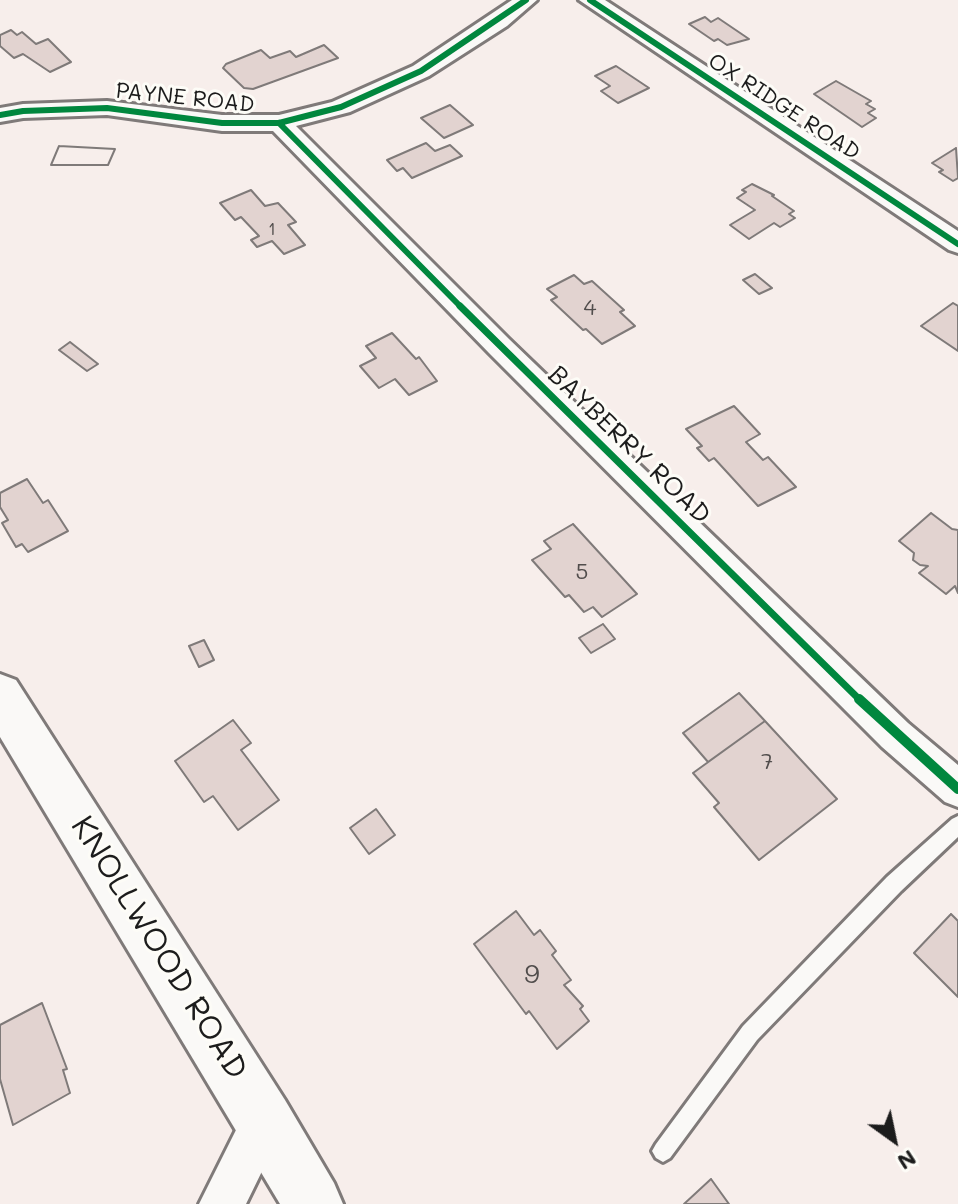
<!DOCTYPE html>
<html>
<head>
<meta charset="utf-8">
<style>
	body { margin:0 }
	#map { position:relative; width:958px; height:1204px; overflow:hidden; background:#f7eeeb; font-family:Mali,sans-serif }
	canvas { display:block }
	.north { position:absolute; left:854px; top:1100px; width:80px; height:80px; -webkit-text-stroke:6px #fdfcf7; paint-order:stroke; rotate:147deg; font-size:22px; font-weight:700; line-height:32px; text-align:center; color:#1c1c1c }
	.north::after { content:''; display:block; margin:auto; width:28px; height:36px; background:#1c1c1c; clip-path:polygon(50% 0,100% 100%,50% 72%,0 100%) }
</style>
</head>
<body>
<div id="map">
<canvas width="958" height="1204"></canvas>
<div class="north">N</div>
</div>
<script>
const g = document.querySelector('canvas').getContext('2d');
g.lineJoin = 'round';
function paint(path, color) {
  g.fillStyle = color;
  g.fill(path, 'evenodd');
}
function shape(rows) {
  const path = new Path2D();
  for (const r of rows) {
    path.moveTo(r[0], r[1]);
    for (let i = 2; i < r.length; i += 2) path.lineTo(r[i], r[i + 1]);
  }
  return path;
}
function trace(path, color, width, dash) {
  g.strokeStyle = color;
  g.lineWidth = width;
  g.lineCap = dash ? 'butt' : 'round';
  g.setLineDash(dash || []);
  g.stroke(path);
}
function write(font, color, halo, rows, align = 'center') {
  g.font = font + ' Mali,sans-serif';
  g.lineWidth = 6;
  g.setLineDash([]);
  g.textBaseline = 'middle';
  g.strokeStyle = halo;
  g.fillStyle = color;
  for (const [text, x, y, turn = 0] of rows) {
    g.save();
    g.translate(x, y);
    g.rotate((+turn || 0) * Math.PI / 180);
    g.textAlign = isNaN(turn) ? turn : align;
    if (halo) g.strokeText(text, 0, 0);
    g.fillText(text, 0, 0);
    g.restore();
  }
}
const building = shape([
	[705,17,711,22,718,18,749,39,727,45,718,39,714,41,689,24,705,17],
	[11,30,17,35,22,32,36,44,48,39,71,62,50,72,23,54,14,58,0,46,0,35,11,30],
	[324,45,338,58,253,89,244,88,223,68,226,64,261,50,270,58,290,51,296,57,324,45],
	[616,66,649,88,618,103,601,91,610,86,595,76,616,66],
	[836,81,871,101,866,104,875,109,868,113,876,118,862,127,814,94,836,81],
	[450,105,473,125,444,138,421,118,450,105],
	[426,143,435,151,450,145,462,156,412,178,403,168,397,171,387,160,426,143],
	[59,146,115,149,108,165,51,165,59,146],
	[59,146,115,149,108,165,51,165,59,146],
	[956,148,958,178,953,181,939,172,943,170,932,163,956,148],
	[752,184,774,195,772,196,794,211,789,214,795,218,780,227,774,223,749,239,730,225,755,210,737,198,746,192,742,190,752,184],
	[251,190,265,206,278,203,296,222,288,225,305,245,284,254,272,241,257,247,251,240,259,236,241,217,235,220,220,203,251,190],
	[755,274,772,288,759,294,743,280,755,274],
	[574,275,584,284,592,281,624,310,620,312,635,326,602,344,586,329,583,330,551,300,557,297,547,289,574,275],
	[953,303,958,306,958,351,921,326,953,303],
	[392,333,416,359,419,357,437,381,409,395,395,379,379,388,360,366,376,358,366,346,392,333],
	[70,342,98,364,87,371,59,350,70,342],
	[734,406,760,434,746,442,763,460,768,457,796,487,758,506,714,458,709,461,697,448,702,446,686,429,734,406],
	[27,479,43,503,48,500,68,531,28,552,22,544,16,547,2,523,8,520,0,507,0,493,27,479],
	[931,513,952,529,958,530,958,593,955,586,946,594,919,573,928,566,920,565,913,560,914,553,899,541,931,513],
	[573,524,637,594,602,617,593,607,584,612,569,595,565,597,532,560,551,549,544,541,573,524],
	[603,624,615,639,591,653,579,638,603,624],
	[204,640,214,660,199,667,189,646,204,640],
	[739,693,765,721,708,762,683,733,739,693],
	[233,720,251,743,241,750,279,800,238,830,213,796,204,802,175,761,233,720],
	[765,721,837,799,759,860,714,807,719,803,693,773,765,721],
	[376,809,395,835,369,854,350,828,376,809],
	[516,911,534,935,540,930,556,951,552,955,571,980,564,985,583,1006,580,1009,589,1021,557,1049,529,1011,526,1014,474,944,516,911],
	[951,914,958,921,958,997,914,953,951,914],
	[42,1003,67,1069,63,1070,70,1093,13,1125,0,1079,0,1025,42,1003],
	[711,1179,729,1204,684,1204,711,1179]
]);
const lane = shape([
	[958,816,958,837,901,891,757,1040,670,1158,663,1162,656,1158,652,1151,656,1144,743,1026,887,877,952,819,958,816]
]);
const street = shape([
	[512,0,537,0,507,26,429,76,350,112,296,126,509,339,908,723,958,765,958,807,945,802,882,747,489,353,273,131,222,131,107,115,23,118,0,122,0,108,23,104,107,101,222,115,279,115,332,102,413,66,512,0],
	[579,0,605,0,958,231,958,253,949,250,579,0],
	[265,1098,281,1104,287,1120,246,1204,199,1204,249,1104,265,1098]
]);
const secondary = shape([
	[0,674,16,680,285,1100,334,1183,343,1204,280,1204,0,737,0,674]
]);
const cyclewayFar2 = shape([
	[590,0,958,244],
	[0,115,23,111,107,108,222,123,279,123,341,107,421,71,526,0],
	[279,123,462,308]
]);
const cyclewayFar1 = shape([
	[460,306,861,701]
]);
const cycleway = shape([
	[859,699,958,789]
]);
const farNumbernames = [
	["1",272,229]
];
const farStreetnames = [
	["PAYNE ROAD",185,98,6],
	["OX RIDGE ROAD",784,107,33]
];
const numberNames = [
	["4",590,308],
	["5",582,572],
	["7",767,762]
];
const streetNames = [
	["BAYBERRY ROAD",629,445,44]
];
const nearNumbernames = [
	["9",532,975]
];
const nearStreetnames = [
	["KNOLLWOOD ROAD",159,948,58]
];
paint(building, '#e2d3d0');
trace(building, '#7f7a79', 2);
trace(lane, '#7f7a79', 6);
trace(street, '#7f7a79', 6);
trace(secondary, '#7f7a79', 6);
paint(lane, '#faf9f7');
paint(street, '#faf9f7');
paint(secondary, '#faf9f7');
trace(cyclewayFar2, '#00873e', 6);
trace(cyclewayFar1, '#00873e', 7);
trace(cycleway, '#00873e', 10);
write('18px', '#514d4c', null, farNumbernames);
write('22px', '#1c1c1c', '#fdfcf7', farStreetnames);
write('22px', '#514d4c', null, numberNames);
write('26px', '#1c1c1c', '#fdfcf7', streetNames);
write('26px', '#514d4c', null, nearNumbernames);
write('32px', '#1c1c1c', '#fdfcf7', nearStreetnames);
</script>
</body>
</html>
